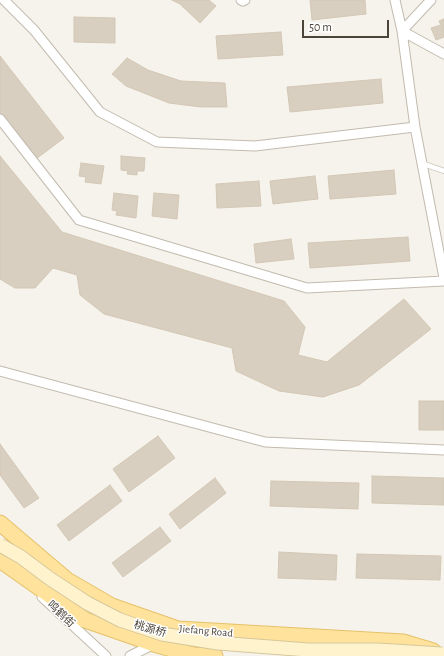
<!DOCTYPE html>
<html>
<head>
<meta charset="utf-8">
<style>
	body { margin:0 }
	#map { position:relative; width:444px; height:656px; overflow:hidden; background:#f6f3ec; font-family:"Alegreya Sans",sans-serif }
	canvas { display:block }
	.scale { position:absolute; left:302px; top:20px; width:87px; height:18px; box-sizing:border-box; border:2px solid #4b4439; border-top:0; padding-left:5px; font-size:12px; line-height:14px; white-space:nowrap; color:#4b4439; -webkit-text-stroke:3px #fff; paint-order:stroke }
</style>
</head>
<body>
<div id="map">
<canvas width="444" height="656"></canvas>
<div class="scale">50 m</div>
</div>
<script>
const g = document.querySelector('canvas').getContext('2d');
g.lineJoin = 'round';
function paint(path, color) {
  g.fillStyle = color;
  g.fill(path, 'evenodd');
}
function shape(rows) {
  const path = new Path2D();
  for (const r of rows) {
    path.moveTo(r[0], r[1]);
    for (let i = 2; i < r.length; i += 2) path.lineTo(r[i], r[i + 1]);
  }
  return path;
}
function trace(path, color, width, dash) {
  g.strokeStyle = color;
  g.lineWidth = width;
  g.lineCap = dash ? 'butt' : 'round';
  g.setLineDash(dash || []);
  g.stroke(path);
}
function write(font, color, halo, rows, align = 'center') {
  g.font = font + ' "Alegreya Sans","Noto Sans SC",sans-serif';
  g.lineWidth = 3;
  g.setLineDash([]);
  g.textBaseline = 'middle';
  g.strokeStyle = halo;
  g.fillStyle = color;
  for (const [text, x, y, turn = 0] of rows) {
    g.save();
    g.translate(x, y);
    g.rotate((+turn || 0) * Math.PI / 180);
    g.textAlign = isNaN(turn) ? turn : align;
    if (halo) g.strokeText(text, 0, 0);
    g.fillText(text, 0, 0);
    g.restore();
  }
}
const building = shape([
	[172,0,209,0,216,6,200,23,180,4,172,0],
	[310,0,365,0,366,14,312,20,310,0],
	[74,17,115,18,115,43,74,42,74,17],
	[444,19,444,37,436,40,431,28,441,25,439,21,444,19],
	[281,32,283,55,218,59,216,36,281,32],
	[0,56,64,138,36,159,0,113,0,56],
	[127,58,148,70,181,81,225,83,227,107,201,107,169,103,126,86,112,74,127,58],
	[381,79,383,103,290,112,287,87,381,79],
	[0,156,62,232,284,301,305,327,298,355,327,362,404,299,431,329,359,385,323,397,279,391,236,371,232,348,104,314,80,295,77,275,53,268,35,288,15,288,0,279,0,156],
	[121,156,145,158,144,171,137,171,137,175,127,174,128,171,121,170,121,156],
	[81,163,104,166,101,184,85,182,86,177,79,176,81,163],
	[394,170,396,194,330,199,328,176,394,170],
	[315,176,318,199,273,204,270,181,315,176],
	[259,181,261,206,217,208,216,184,259,181],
	[114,193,138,196,136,218,116,215,117,211,112,210,114,193],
	[154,193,179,195,177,219,152,216,154,193],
	[408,237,410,261,310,268,308,243,408,237],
	[291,239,294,259,256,263,254,244,291,239],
	[419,401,444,401,444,430,419,430,419,401],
	[158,436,175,458,129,492,113,469,158,436],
	[0,444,39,498,24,508,0,475,0,444],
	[372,476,444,478,444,505,372,503,372,476],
	[215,478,226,493,180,529,169,514,215,478],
	[271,481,359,483,358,509,270,506,271,481],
	[110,485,122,501,69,541,57,525,110,485],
	[160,527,171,541,123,577,112,563,160,527],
	[279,552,337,555,336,580,278,578,279,552],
	[357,554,441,556,440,580,356,578,357,554]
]);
const service = shape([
	[421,163,444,171]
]);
const minor = shape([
	[4,0,34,30,100,112,157,142,255,146,415,127],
	[241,0,243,1,245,0],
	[395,0,402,31,415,127,444,278],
	[431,0,402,31,444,54],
	[0,119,79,220,307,288,444,281],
	[0,371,265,442,444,450],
	[42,597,106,656],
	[130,656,154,644]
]);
const primary = shape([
	[0,523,67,580,112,606,178,629,403,642,433,651],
	[0,560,85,620,154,644,193,655,215,656]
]);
const secondaryBridge = shape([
	[0,545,21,557,49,578,87,603,120,620,162,634,218,643,308,650,378,650,442,654]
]);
const streetNames = [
	["鸣鹤街",61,614,43],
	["桃源桥",150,629,16],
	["Jiefang Road",206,631,5]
];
paint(building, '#d8cfc1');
trace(building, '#d3c7b4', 1);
trace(service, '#c2bbae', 6);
trace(minor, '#c2bbae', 11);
trace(primary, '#e6c16a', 17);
trace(service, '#fff', 4.5);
trace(minor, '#fff', 9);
trace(primary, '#ffe39c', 15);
trace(secondaryBridge, '#d6c79b', 15, []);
trace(secondaryBridge, '#fff3cd', 13);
write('11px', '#4b4439', '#fff', streetNames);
</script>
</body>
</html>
